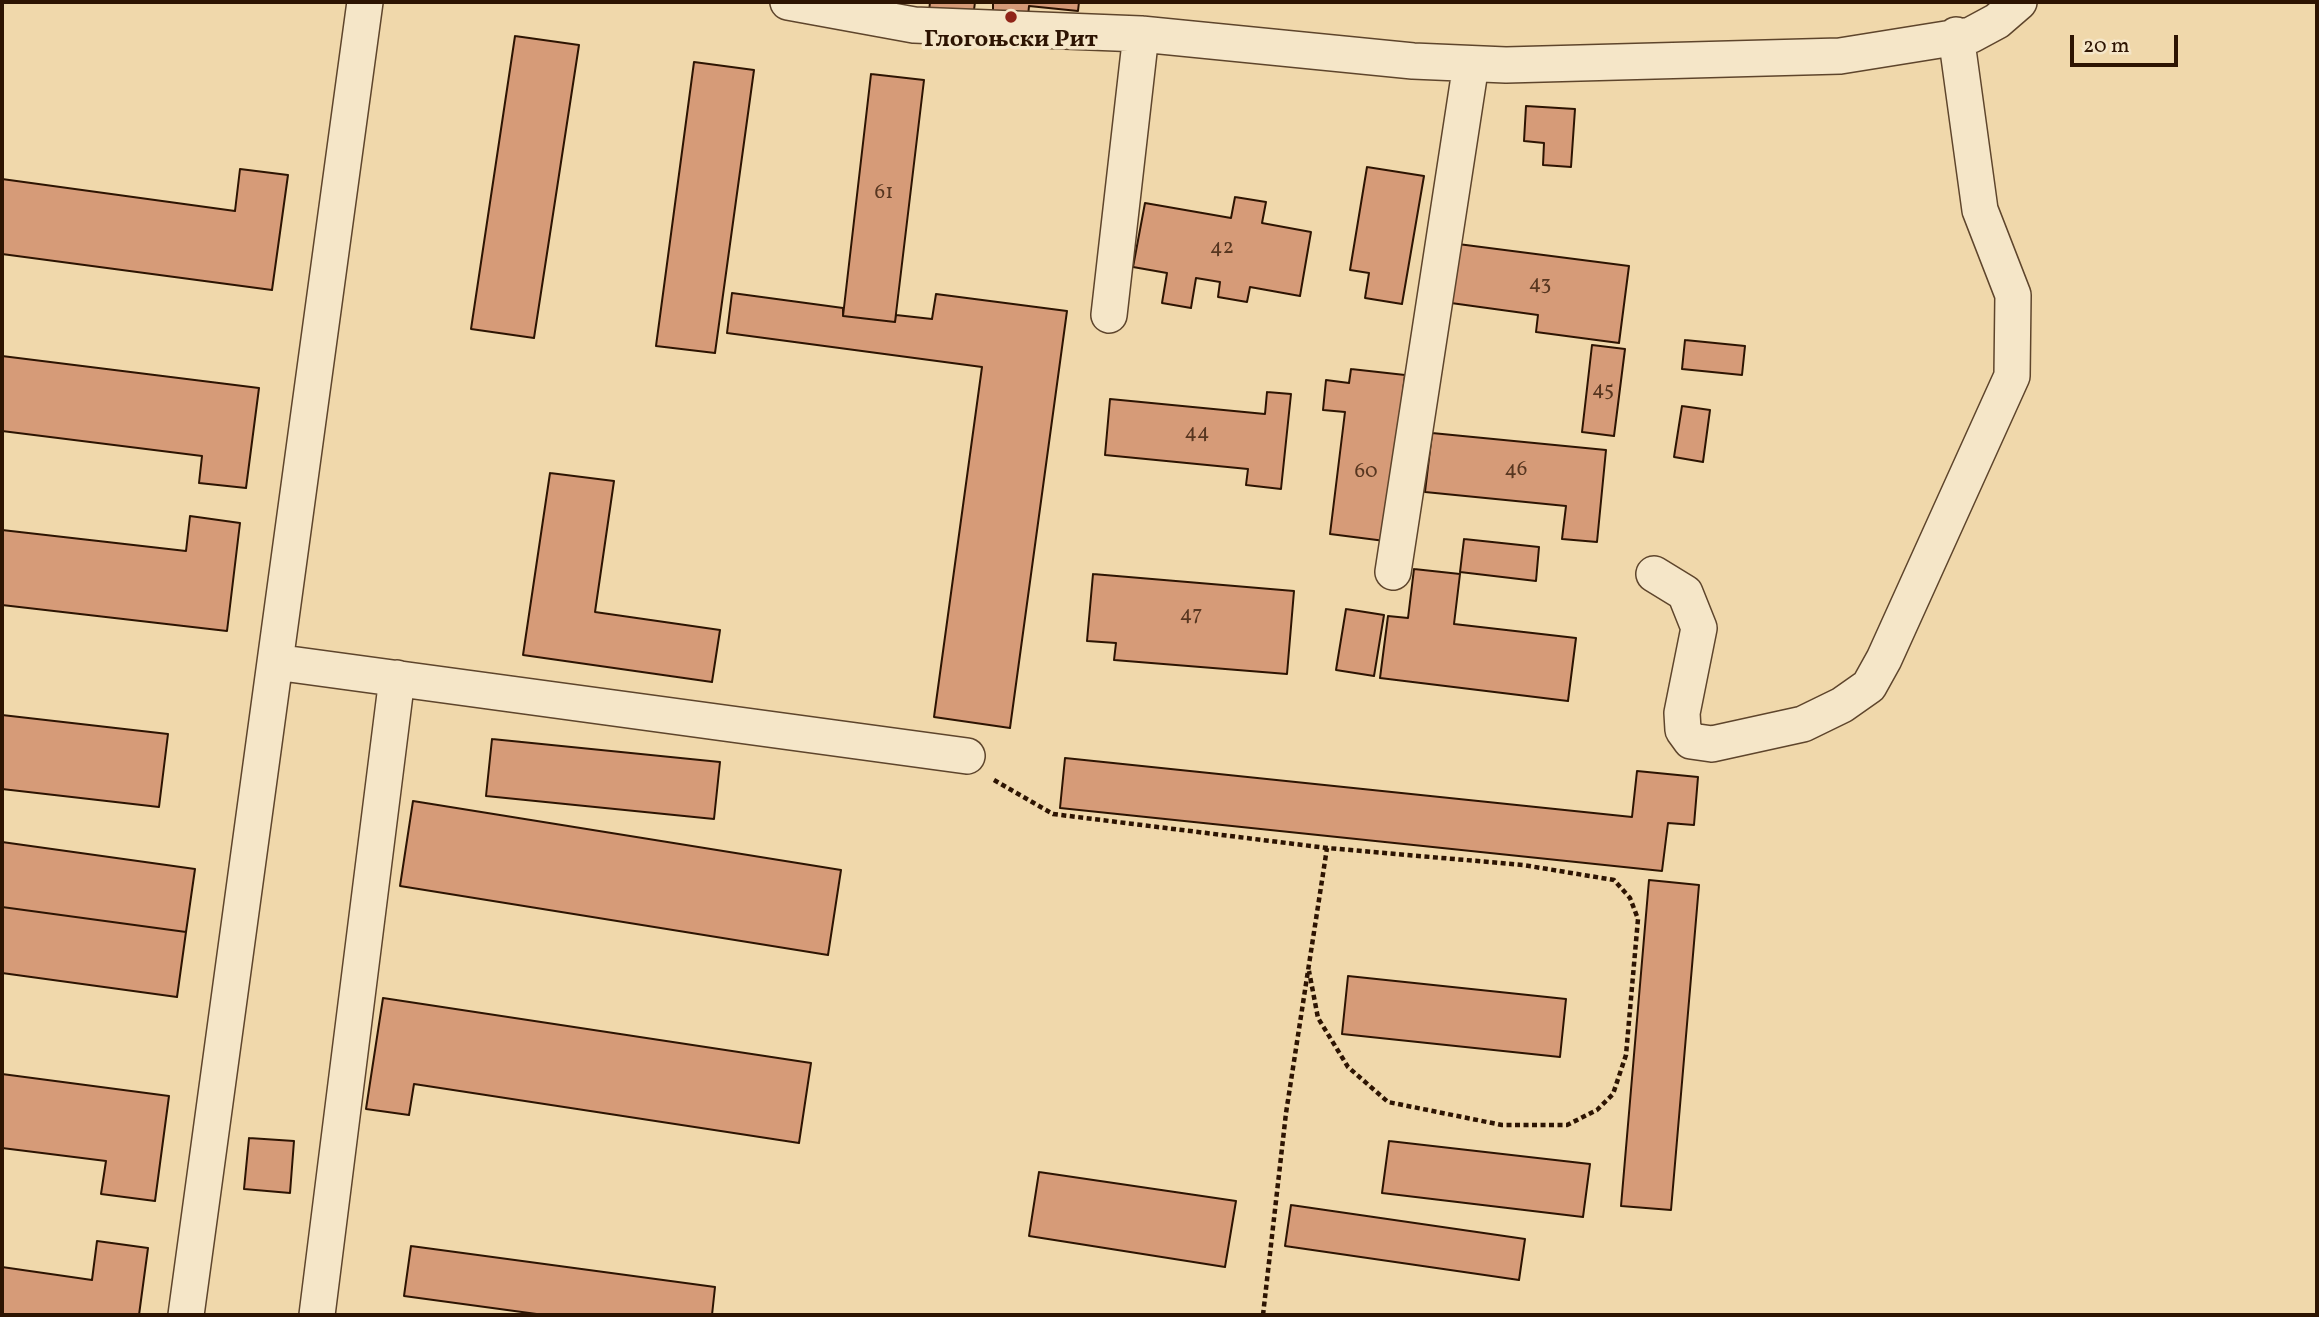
<!DOCTYPE html>
<html>
<head>
<meta charset="utf-8">
<style>
	body { margin:0 }
	#map { position:relative; width:2319px; height:1317px; overflow:hidden; background:#f0d8ab; font-family:Vollkorn,serif }
	canvas { display:block }
	.frame { position:absolute; inset:0; border:4px solid #2d1402; pointer-events:none }
	.scale { position:absolute; left:2070px; top:35px; width:108px; height:32px; box-sizing:border-box; border:4px solid #2d1402; border-top:0; padding-left:9px; font-size:21px; line-height:24px; white-space:nowrap; color:#2d1402; -webkit-text-stroke:5px #f5e6c8; paint-order:stroke }
</style>
</head>
<body>
<div id="map">
<canvas width="2319" height="1317"></canvas>
<div class="frame"></div>
<div class="scale">20 m</div>
</div>
<script>
const g = document.querySelector('canvas').getContext('2d');
g.lineJoin = 'round';
function paint(path, color) {
  g.fillStyle = color;
  g.fill(path, 'evenodd');
}
function shape(rows) {
  const path = new Path2D();
  for (const r of rows) {
    path.moveTo(r[0], r[1]);
    for (let i = 2; i < r.length; i += 2) path.lineTo(r[i], r[i + 1]);
  }
  return path;
}
function trace(path, color, width, dash) {
  g.strokeStyle = color;
  g.lineWidth = width;
  g.lineCap = dash ? 'butt' : 'round';
  g.setLineDash(dash || []);
  g.stroke(path);
}
function write(font, color, halo, rows, align = 'center') {
  g.font = font + ' Vollkorn,serif';
  g.lineWidth = 7;
  g.setLineDash([]);
  g.textBaseline = 'middle';
  g.strokeStyle = halo;
  g.fillStyle = color;
  for (const [text, x, y, turn = 0] of rows) {
    g.save();
    g.translate(x, y);
    g.rotate((+turn || 0) * Math.PI / 180);
    g.textAlign = isNaN(turn) ? turn : align;
    if (halo) g.strokeText(text, 0, 0);
    g.fillText(text, 0, 0);
    g.restore();
  }
}
const building = shape([
	[930,2,975,2,972,26,928,22,930,2],
	[993,2,1079,2,1078,11,1029,6,1027,27,993,24,993,2],
	[515,36,579,45,534,338,471,329,515,36],
	[694,62,754,70,715,353,656,346,694,62],
	[871,74,924,80,895,322,843,316,871,74],
	[1526,106,1575,109,1571,167,1543,165,1544,143,1524,141,1526,106],
	[1367,167,1424,176,1402,304,1365,298,1369,273,1350,270,1367,167],
	[240,169,288,175,272,290,2,254,2,179,235,211,240,169],
	[1235,197,1266,202,1262,223,1311,232,1300,296,1250,287,1247,302,1218,297,1220,282,1196,278,1191,308,1162,303,1167,273,1133,267,1145,203,1231,218,1235,197],
	[1458,244,1629,266,1619,343,1536,332,1538,315,1451,303,1458,244],
	[732,293,843,308,843,316,895,322,896,315,932,319,936,294,1067,311,1010,728,934,717,982,367,727,333,732,293],
	[1685,340,1745,346,1742,375,1682,369,1685,340],
	[1592,345,1625,349,1614,436,1582,432,1592,345],
	[2,356,259,388,246,488,199,483,202,456,2,431,2,356],
	[1351,369,1405,375,1385,541,1330,534,1345,412,1323,410,1326,380,1349,383,1351,369],
	[1267,392,1291,394,1281,489,1246,485,1248,469,1105,455,1110,399,1265,414,1267,392],
	[1682,406,1710,410,1703,462,1674,457,1682,406],
	[1432,433,1606,450,1597,542,1562,539,1566,506,1425,492,1432,433],
	[550,473,614,481,595,612,720,630,712,682,523,655,550,473],
	[190,516,240,523,227,631,2,605,2,530,186,551,190,516],
	[1464,539,1539,547,1536,581,1460,572,1464,539],
	[1414,569,1460,574,1454,624,1576,638,1568,701,1380,678,1388,616,1408,618,1414,569],
	[1093,574,1294,591,1287,674,1114,660,1116,643,1087,641,1093,574],
	[1346,609,1384,615,1374,676,1336,670,1346,609],
	[2,715,168,734,159,807,2,789,2,715],
	[492,739,720,762,714,819,486,796,492,739],
	[1065,758,1632,817,1637,771,1698,777,1694,825,1668,823,1662,871,1060,808,1065,758],
	[413,801,841,870,828,955,400,886,413,801],
	[2,842,195,869,186,932,2,907,2,842],
	[1649,880,1699,885,1671,1210,1621,1206,1649,880],
	[2,907,186,932,177,997,2,973,2,907],
	[1348,976,1566,999,1560,1057,1342,1034,1348,976],
	[383,998,811,1063,799,1143,414,1084,409,1115,366,1109,383,998],
	[2,1074,169,1096,155,1201,101,1194,106,1161,2,1148,2,1074],
	[249,1138,294,1141,290,1193,244,1189,249,1138],
	[1389,1141,1590,1164,1583,1217,1382,1193,1389,1141],
	[1039,1172,1236,1201,1225,1267,1029,1236,1039,1172],
	[1291,1205,1525,1239,1519,1280,1285,1246,1291,1205],
	[97,1241,148,1248,139,1315,2,1315,2,1267,92,1280,97,1241],
	[411,1246,715,1287,712,1315,544,1315,404,1296,411,1246]
]);
const path = shape([
	[994,780,1053,814,1327,848,1523,865,1614,880,1630,898,1638,919,1626,1055,1613,1094,1597,1110,1567,1125,1502,1125,1388,1102,1348,1067,1318,1018,1309,971],
	[1263,1315,1286,1113,1327,848]
]);
const minor = shape([
	[788,2,914,25,1141,34,1413,61,1506,65,1840,56,1971,35,1997,21,2019,2],
	[1109,315,1141,34],
	[1393,572,1471,64],
	[1654,574,1685,593,1699,628,1682,713,1683,730,1691,741,1712,744,1803,724,1842,705,1869,686,1884,659,2012,376,2013,295,1980,210,1956,35],
	[275,662,967,756],
	[186,1315,365,2],
	[317,1315,397,678]
]);
const markers = [
	[1011,17,7,"#8f2418"]
];
const numberNames = [
	["61",884,194],
	["42",1222,249],
	["43",1540,285],
	["45",1603,391],
	["44",1197,434],
	["46",1516,471],
	["60",1366,473],
	["47",1191,616]
];
const poiNames = [
	["Глогоњски Рит",1011,42]
];
paint(building, '#d69b78');
trace(building, '#2d1402', 2);
trace(minor, '#5e452c', 38);
trace(path, '#2d1402', 4.5, [5, 3.5]);
trace(minor, '#f5e6c8', 35);
for (const [x, y, r, color] of markers) {
  const dot = new Path2D();
  dot.arc(x, y, r, 0, 2 * Math.PI);
  g.fillStyle = color;
  g.fill(dot);
  trace(dot, '#f5e6c8', 2.5);
}
write('21px', '#573620', null, numberNames);
write('bold 24px', '#2d1402', '#f5e6c8', poiNames);
</script>
</body>
</html>
